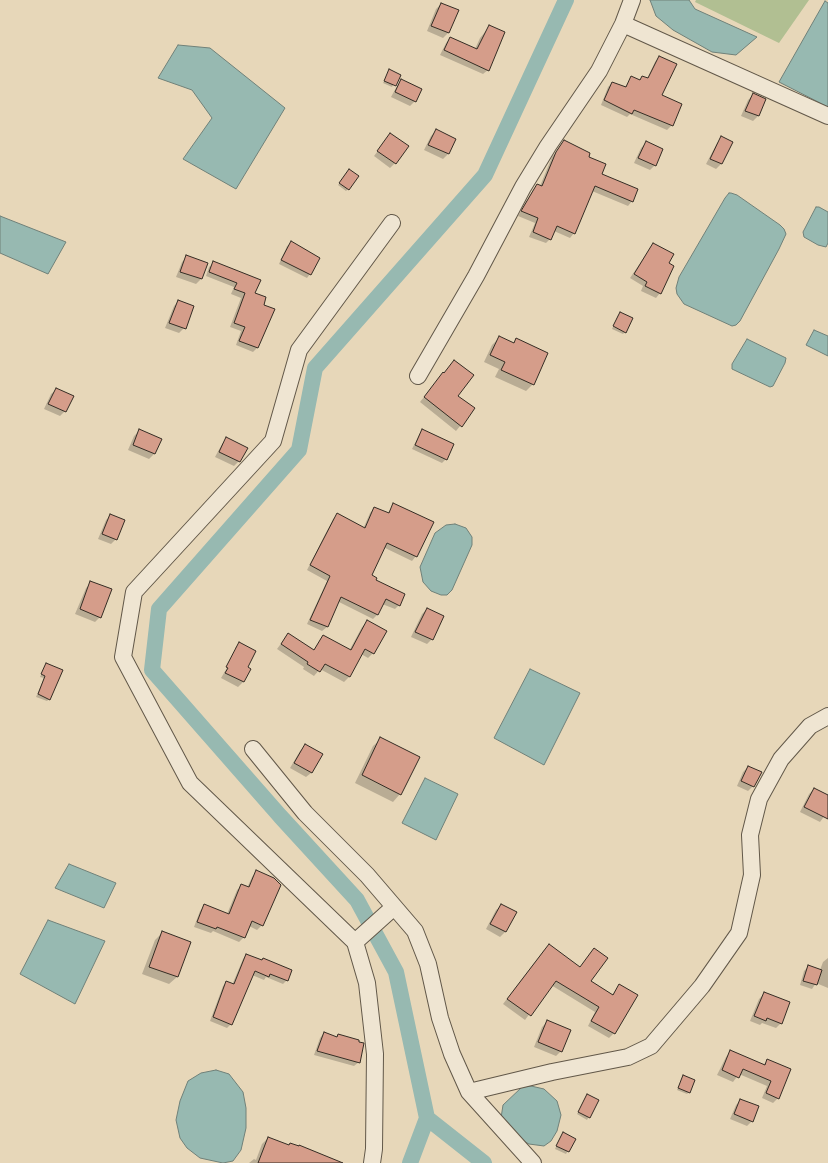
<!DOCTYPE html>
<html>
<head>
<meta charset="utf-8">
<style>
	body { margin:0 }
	canvas { display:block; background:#e7d7b9 }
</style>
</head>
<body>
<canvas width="828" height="1163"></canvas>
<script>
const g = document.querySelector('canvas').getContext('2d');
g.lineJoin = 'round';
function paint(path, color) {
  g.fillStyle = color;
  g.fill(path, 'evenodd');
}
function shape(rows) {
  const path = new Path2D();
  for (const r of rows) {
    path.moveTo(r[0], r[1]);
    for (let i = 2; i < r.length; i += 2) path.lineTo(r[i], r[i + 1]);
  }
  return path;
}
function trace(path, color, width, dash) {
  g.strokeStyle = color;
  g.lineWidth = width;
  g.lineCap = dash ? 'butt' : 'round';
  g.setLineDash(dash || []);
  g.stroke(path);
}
const green = shape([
	[696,0,809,0,779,43,695,2]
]);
const water = shape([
	[650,0,689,0,695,9,757,37,736,55,712,52,673,30,656,16,650,0],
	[825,1,828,3,828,107,779,82,825,1],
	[178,45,210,48,285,108,236,189,183,159,212,118,192,90,158,78,178,45],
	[729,193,731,193,737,195,780,225,784,229,786,234,779,249,740,321,736,325,732,326,684,304,677,294,676,288,679,277,725,198,729,193],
	[816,207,819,207,828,212,828,243,826,247,818,245,804,237,803,232,816,207],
	[0,216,66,242,48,274,0,253,0,216],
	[814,330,828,336,828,356,806,345,814,330],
	[747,339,786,358,785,363,773,386,770,387,732,369,732,364,747,339],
	[455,524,466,528,472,537,472,545,452,590,447,595,441,595,431,591,423,582,420,567,435,533,446,525,455,524],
	[530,669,580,693,544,765,494,738,530,669],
	[425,778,458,794,436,840,402,823,425,778],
	[69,864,116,883,104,908,55,888,69,864],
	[48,920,105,941,75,1004,20,974,48,920],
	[216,1070,229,1074,243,1092,246,1108,246,1128,241,1150,233,1161,223,1163,200,1158,187,1148,180,1138,176,1120,180,1101,188,1081,201,1073,216,1070],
	[531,1086,544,1089,557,1101,561,1115,557,1131,551,1141,544,1146,529,1144,510,1134,501,1118,503,1105,522,1087,531,1086]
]);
const shadow = shape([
	[441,4,448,33,443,38,427,31,436,9],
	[490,26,488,70,483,74,440,55,446,43,450,38,475,49,480,38],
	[659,57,661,96,672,125,667,130,630,114,627,117,601,105,608,87,612,83,625,87,631,78,639,81,642,77,647,79,655,62],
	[388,73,399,75,392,87,383,83],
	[402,81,415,101,410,106,391,97,397,86],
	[753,95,764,100,758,116,753,121,741,116,748,100],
	[436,131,454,139,448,154,443,159,424,150,431,136],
	[390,135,395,163,390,168,374,156],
	[722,138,732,142,721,164,716,169,706,164,717,143],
	[564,142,587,157,601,174,632,201,628,206,592,191,574,233,570,238,554,231,550,239,546,243,529,237,535,223,518,216,533,190,537,185,540,186,552,157],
	[646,143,655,165,650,170,634,163,641,148],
	[347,173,348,189,346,191,338,185],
	[291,243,310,274,307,278,279,264,287,246],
	[653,244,667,264,660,293,656,298,641,291,643,286,630,278],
	[187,257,201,279,196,284,176,277,182,262],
	[214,263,254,294,257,348,253,352,236,345,241,331,230,327,241,298,231,294,234,287,206,276,209,267],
	[179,301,184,328,179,333,165,328,174,306],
	[618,315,625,332,623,334,612,329],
	[499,338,512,344,516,340,533,384,526,391,495,377,499,369,484,362,492,345],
	[443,373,456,397,474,409,456,431,420,402],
	[56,390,65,411,60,416,44,409,51,394],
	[139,431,154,454,149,459,128,450,134,436],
	[422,431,446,459,442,463,412,449,419,435],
	[226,439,239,461,234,466,215,457,222,444],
	[394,504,416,556,412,561,383,547,370,575,399,605,395,609,382,604,377,615,373,619,337,601,327,627,322,631,307,624,327,581,307,570,333,519,337,515,363,529,370,513,374,508,387,514],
	[111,515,116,539,111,544,98,539,106,520],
	[91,583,100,617,95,622,75,614,86,588],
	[427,609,432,639,427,644,411,637,422,614],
	[367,622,373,653,368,658,361,654,349,677,344,682,320,669,314,676,303,669,304,667,277,649,288,634,313,651,323,636,349,651,362,627],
	[239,644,246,668,249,669,243,682,238,687,221,678,224,673,222,672,224,673,238,648,235,648],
	[46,664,49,699,47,701,36,697,44,678,40,677],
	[381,739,400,794,393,802,355,783,373,746],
	[305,746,311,773,306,777,290,768,300,751],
	[748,767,753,786,748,791,737,786,743,772],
	[814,789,828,796,828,811,820,822,800,812,809,794],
	[256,872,262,925,257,930,249,926,244,937,239,942,213,931,211,933,194,927,200,911,204,906,227,914,237,890,242,886,247,888,252,877],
	[501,906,515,913,505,932,500,937,486,929,496,910],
	[162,933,190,943,177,977,169,984,142,974,155,940],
	[544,950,612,995,619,986,614,1033,609,1038,588,1026,595,1012,551,985,525,1020,503,1004],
	[246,955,287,980,283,984,266,977,264,980,252,975,231,1024,227,1028,210,1021,223,986,226,983,232,985,243,959],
	[828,958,828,988,816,983,812,989,800,985,804,971,808,967,820,970,823,962],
	[764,994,781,1023,776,1028,762,1023,760,1025,750,1021,759,999],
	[547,1022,561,1051,556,1056,534,1047,542,1027],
	[324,1033,336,1038,338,1036,359,1062,354,1066,314,1055,320,1038],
	[730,1052,762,1066,767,1061,778,1098,773,1103,762,1098,767,1086,739,1074,733,1082,717,1075,726,1057],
	[683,1076,689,1092,687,1094,677,1090],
	[586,1098,598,1101,587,1120,577,1114],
	[741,1100,752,1121,747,1126,730,1119,736,1105],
	[561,1136,574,1139,566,1154,555,1149],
	[268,1138,288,1146,336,1163,249,1163,254,1159,256,1160,262,1144]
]);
const canal = shape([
	[427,1118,484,1163],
	[410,1163,427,1118,396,972,357,900,280,816,152,670,159,609,299,450,315,368,485,175,566,0]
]);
const building = shape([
	[441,3,459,10,449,33,431,26,441,3],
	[489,25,505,32,489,71,444,50,450,37,477,49,489,25],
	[659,56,677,64,662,95,682,104,673,126,634,110,632,114,604,100,612,82,626,87,631,76,640,80,642,76,648,78,659,56],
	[389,69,401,75,396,86,384,81,389,69],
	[401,79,422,89,416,102,395,92,401,79],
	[753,93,766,99,759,116,745,111,753,93],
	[436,129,456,139,449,154,428,145,436,129],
	[390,133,409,146,396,164,377,151,390,133],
	[721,136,733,142,722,164,710,159,721,136],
	[564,140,590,153,589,157,606,164,602,174,638,189,633,202,595,186,575,234,557,226,551,240,533,232,538,218,521,211,537,184,542,186,556,152,564,140],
	[646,141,663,149,656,166,638,158,646,141],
	[349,169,359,176,349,190,339,183,349,169],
	[291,241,320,258,311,275,281,260,291,241],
	[653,243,674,254,669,263,674,266,661,294,645,286,647,282,634,274,653,243],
	[186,255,208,263,202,279,180,272,186,255],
	[213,261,261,280,255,293,266,297,264,305,275,309,258,348,239,341,245,327,234,323,245,293,234,289,237,283,209,272,213,261],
	[178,300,194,306,186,329,169,323,178,300],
	[620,312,633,318,626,333,613,326,620,312],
	[499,336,514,343,516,338,548,353,534,385,501,370,505,362,490,355,499,336],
	[454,360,474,375,458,396,475,408,462,427,424,397,443,372,444,373,454,360],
	[56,388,74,396,66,412,48,404,56,388],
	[139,429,162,439,155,454,133,445,139,429],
	[422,429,454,444,447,460,415,445,422,429],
	[226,437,248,448,240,462,219,452,226,437],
	[393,503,434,522,417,557,387,543,372,575,377,578,376,580,405,594,400,606,386,599,378,615,341,597,328,627,310,620,330,576,310,565,337,513,365,528,374,507,389,513,393,503],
	[110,514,125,520,117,540,102,534,110,514],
	[90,581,112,589,101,618,80,609,90,581],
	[427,608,444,616,433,640,415,632,427,608],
	[367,620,387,631,374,654,365,649,350,677,325,664,320,672,307,664,308,662,281,644,288,633,314,650,323,635,351,650,367,620],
	[239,642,256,651,248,667,251,669,244,682,225,673,228,668,226,667,239,642],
	[46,663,63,670,50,700,38,694,45,676,41,674,46,663],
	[380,737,420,757,401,795,362,775,380,737],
	[305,744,323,754,312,773,294,763,305,744],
	[748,766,762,772,754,787,741,781,748,766],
	[814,788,828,795,828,819,804,807,814,788],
	[256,870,274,878,281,885,263,926,252,921,245,938,217,927,216,929,197,922,204,904,229,914,241,884,249,887,256,870],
	[501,904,517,912,506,932,490,924,501,904],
	[162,931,191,942,178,977,149,967,162,931],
	[549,944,580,967,594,948,608,958,591,981,613,995,619,984,638,995,615,1034,591,1021,599,1007,556,981,531,1016,507,999,549,944],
	[246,954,262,960,263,958,292,970,288,981,270,974,269,977,255,971,232,1025,213,1017,226,981,234,984,246,954],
	[808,965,822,970,817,985,803,981,808,965],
	[764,992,790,1002,782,1024,767,1018,766,1021,754,1016,764,992],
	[547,1020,571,1030,562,1052,538,1042,547,1020],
	[324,1032,337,1037,338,1034,359,1040,359,1042,364,1043,360,1063,317,1051,324,1032],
	[730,1050,765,1065,767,1059,791,1069,779,1099,766,1093,771,1081,743,1069,739,1078,722,1070,730,1050],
	[683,1075,695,1080,690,1093,678,1088,683,1075],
	[587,1094,599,1100,590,1118,578,1112,587,1094],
	[740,1099,759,1106,753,1122,734,1114,740,1099],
	[563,1132,576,1139,569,1152,556,1146,563,1132],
	[268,1137,289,1145,290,1143,299,1146,299,1145,343,1163,258,1163,268,1137]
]);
const minor = shape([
	[623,24,828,116],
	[418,376,476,276,523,187,548,146,599,71,623,24,632,0],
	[253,749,305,813,367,875,415,931,428,964,440,1018,452,1054,469,1092,533,1163],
	[355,942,394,907],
	[469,1092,552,1072,628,1057,651,1046,702,986,739,933,752,875,750,835,759,799,781,759,810,726,828,716],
	[372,1163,374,1149,375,1054,367,983,355,942,190,783,123,657,134,592,273,441,299,350,392,223]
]);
paint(green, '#b1bf92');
paint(water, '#97b9b1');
trace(water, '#708179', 1);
paint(shadow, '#0003');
trace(canal, '#97b9b1', 16);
paint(building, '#d59d8a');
trace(building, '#352d24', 1);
trace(minor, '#625849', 18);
trace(minor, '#efe5d2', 16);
</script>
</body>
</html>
